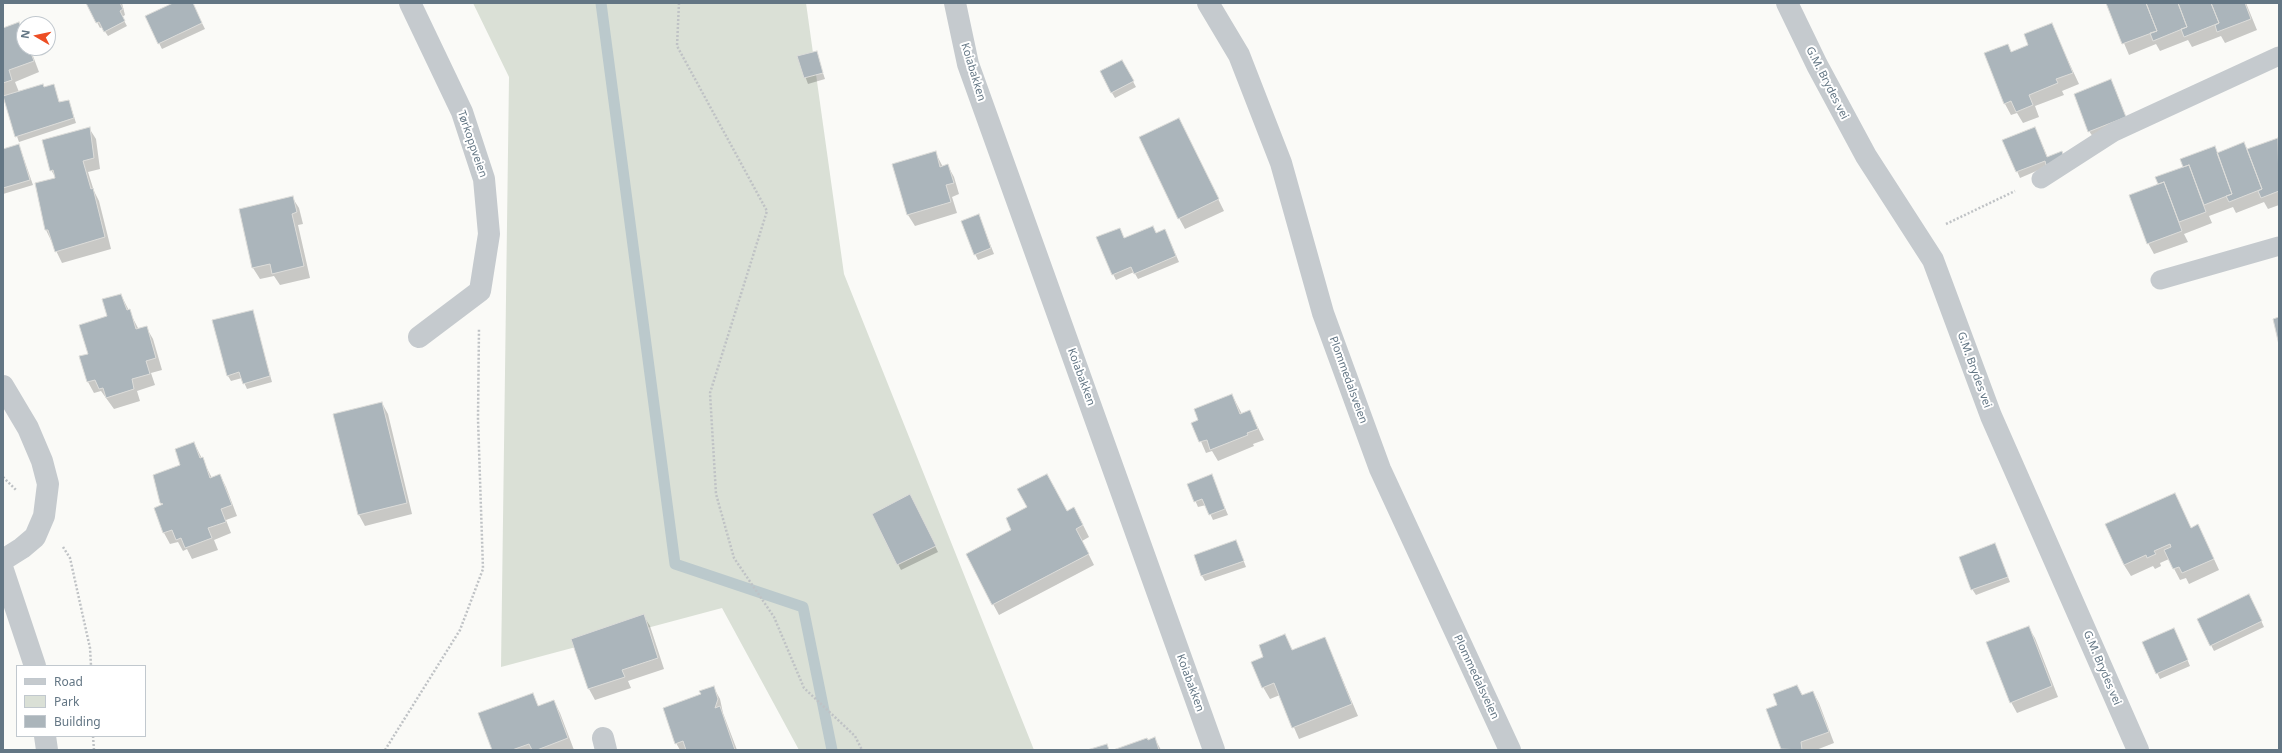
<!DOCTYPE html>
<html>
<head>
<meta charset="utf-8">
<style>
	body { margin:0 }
	#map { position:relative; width:2282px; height:753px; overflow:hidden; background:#fafaf7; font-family:"Noto Sans",sans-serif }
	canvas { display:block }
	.frame { position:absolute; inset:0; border:4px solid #637684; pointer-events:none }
	.legend { position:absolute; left:16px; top:665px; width:130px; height:72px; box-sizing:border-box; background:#fff; border:1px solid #c1c8ce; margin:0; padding:5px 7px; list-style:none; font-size:12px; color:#637684 }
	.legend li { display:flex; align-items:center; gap:8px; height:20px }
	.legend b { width:20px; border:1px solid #c1c8ce }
	.north { position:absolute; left:16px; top:16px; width:40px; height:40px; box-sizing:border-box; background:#fff; border:1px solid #c1c8ce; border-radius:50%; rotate:279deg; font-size:11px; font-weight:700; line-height:16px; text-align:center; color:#637684 }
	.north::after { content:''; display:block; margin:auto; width:14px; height:18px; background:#ed4e24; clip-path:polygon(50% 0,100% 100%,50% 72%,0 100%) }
</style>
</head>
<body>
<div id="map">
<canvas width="2282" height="753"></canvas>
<div class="frame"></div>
<ul class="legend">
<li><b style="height:5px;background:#c5cace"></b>Road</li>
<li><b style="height:11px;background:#dae0d6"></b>Park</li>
<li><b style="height:11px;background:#abb5bb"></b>Building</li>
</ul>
<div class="north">N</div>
</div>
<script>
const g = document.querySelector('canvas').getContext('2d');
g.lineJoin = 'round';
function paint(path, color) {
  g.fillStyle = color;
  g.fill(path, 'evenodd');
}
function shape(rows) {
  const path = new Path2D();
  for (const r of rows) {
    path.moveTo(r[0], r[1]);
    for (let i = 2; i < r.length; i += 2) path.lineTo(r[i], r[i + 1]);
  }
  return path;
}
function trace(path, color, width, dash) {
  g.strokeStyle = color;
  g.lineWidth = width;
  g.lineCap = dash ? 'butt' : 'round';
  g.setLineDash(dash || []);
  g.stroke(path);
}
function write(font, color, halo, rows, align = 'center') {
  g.font = font + ' "Noto Sans",sans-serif';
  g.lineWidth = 4;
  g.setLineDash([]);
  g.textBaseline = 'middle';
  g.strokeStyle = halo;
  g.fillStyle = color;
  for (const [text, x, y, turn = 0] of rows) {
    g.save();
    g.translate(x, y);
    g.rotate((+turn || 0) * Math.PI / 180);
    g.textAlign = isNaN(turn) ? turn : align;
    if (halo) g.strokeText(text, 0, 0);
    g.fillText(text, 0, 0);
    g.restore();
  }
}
const green = shape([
	[473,3,806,3,844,274,1034,750,799,750,722,608,501,667,509,77]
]);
const shadow = shape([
	[87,3,122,3,125,15,122,17,127,26,108,36,102,27,100,28],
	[175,3,192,3,205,29,162,49,159,43],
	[2107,3,2246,3,2257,30,2225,43,2221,36,2192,47,2188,40,2160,51,2156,44,2129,55],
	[18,23,24,34,24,48,30,48,39,72,15,82,19,92,53,85,60,103,69,101,76,123,19,142,3,97,3,29],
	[2051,24,2079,84,2062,91,2064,95,2035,106,2039,117,2023,123,2017,113,2011,115,2005,104,1985,54,2007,45,2012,53,2029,46],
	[816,52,825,79,808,84,798,57],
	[1122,61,1136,87,1115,98,1112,93],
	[2114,86,2128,122,2093,137,2089,131],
	[1179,119,1224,211,1185,229,1179,218],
	[89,128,96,139,100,169,88,172,94,191,99,201,111,249,62,263,46,230,36,184,56,178,51,170],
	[2035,128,2048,158,2048,166,2020,178,2004,140],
	[2277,139,2279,205,2268,209,2264,202,2236,213,2233,207,2209,216,2212,223,2184,234,2188,242,2154,254,2148,243,2160,185,2157,177,2184,168,2181,160,2218,153,2244,144,2248,150],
	[19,145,33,185,3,194,3,150],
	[935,152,943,167,948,166,954,177,959,194,952,197,957,213,915,226,908,215],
	[292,197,299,208,303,224,298,225,310,278,280,285,274,276,260,279,253,268],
	[979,216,994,254,978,260,975,254],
	[1153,227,1156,234,1165,230,1179,262,1138,279,1134,272,1116,280,1113,274,1124,239],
	[121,295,139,330,146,327,153,339,162,370,151,373,155,385,137,391,140,401,114,409,101,391,94,393,88,382,89,354],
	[252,311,272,382,247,389,242,378,231,381,228,376],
	[1232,395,1242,414,1250,411,1264,440,1253,444,1254,446,1218,461,1212,451,1206,453,1193,423,1200,421],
	[382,403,388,414,412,514,365,526,359,515,334,415],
	[194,443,212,478,220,475,226,487,237,516,226,520,231,533,214,540,218,550,192,559,187,549,183,551,178,542,170,544,164,533,155,508,162,506,161,503],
	[1211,475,1228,515,1213,520,1206,505,1198,507,1188,484],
	[2175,494,2191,528,2204,537,2219,570,2189,584,2186,578,2180,580,2169,559,2160,563,2161,566,2155,569,2153,566,2131,576,2124,565],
	[913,501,938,552,901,570,898,564],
	[1080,519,1089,537,1082,541,1094,565,999,615,993,604],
	[1236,541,1246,567,1205,581,1202,576],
	[1995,544,2010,582,1976,595,1972,589],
	[2252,601,2264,627,2214,651,2211,645],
	[643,615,650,626,664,669,628,681,631,688,595,700,589,689],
	[2028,627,2035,638,2058,697,2017,713,2011,702],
	[2177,635,2190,666,2160,679,2143,643],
	[1285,636,1293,651,1325,638,1358,716,1299,739,1280,695,1270,699,1263,687,1265,658],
	[1797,686,1803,696,1813,692,1819,703,1834,743,1816,750,1782,750,1778,705],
	[714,688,720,699,723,713,737,750,680,750,676,743],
	[532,694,539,707,554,701,560,713,574,750,493,750],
	[1155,739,1161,750,1116,750]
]);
const stream = shape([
	[601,3,675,564,803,607,832,750]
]);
const building = shape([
	[86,3,120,3,123,9,120,11,125,21,104,32,99,22,96,23,86,3],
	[173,3,193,3,202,23,158,44,145,16,173,3],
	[2106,3,2146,3,2157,31,2122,44,2106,3],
	[2146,3,2178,3,2187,27,2153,41,2150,33,2157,31,2146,3],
	[2178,3,2211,3,2219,23,2184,37,2181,29,2187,27,2178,3],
	[2211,3,2245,3,2251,19,2217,32,2215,25,2219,23,2211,3],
	[19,22,24,36,24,48,29,48,34,61,9,70,12,80,3,83,3,28,19,22],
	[2052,23,2073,73,2056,79,2058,83,2029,95,2033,105,2016,112,2011,101,2004,104,1984,53,2008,44,2011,52,2028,45,2024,34,2052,23],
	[817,51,823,73,804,78,797,56,817,51],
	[1122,60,1134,81,1111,93,1100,71,1122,60],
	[2111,79,2126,117,2088,132,2074,94,2111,79],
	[43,84,44,87,54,84,59,102,69,100,74,118,15,137,3,96,43,84],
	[1179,118,1219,199,1178,219,1139,137,1179,118],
	[90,127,94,158,83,161,91,189,93,188,105,237,55,252,48,230,45,230,35,183,55,178,53,170,50,171,42,140,90,127],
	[2035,127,2047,157,2062,151,2064,158,2046,165,2045,161,2016,172,2002,140,2035,127],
	[2278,138,2279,191,2261,198,2258,191,2262,189,2247,149,2278,138],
	[2244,142,2262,189,2229,202,2226,196,2232,194,2217,153,2244,142],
	[19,144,30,180,3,188,3,149,19,144],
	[2215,146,2232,194,2204,205,2189,165,2183,167,2180,159,2215,146],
	[936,151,940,167,948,164,954,183,946,185,951,202,907,215,892,164,936,151],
	[2189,165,2206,212,2179,222,2164,182,2158,184,2155,177,2189,165],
	[2164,182,2182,231,2147,244,2129,195,2164,182],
	[293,196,297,212,292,214,304,266,272,274,270,264,252,268,239,209,293,196],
	[979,214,991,248,974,255,961,221,979,214],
	[1153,226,1156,233,1165,229,1176,256,1134,274,1131,267,1112,275,1096,237,1120,228,1124,238,1153,226],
	[121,294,127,310,130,309,136,329,147,326,156,358,146,361,150,374,132,379,134,389,106,398,103,388,99,389,95,380,87,382,79,356,88,354,79,325,107,316,102,299,121,294],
	[253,310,270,376,243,384,239,372,227,376,212,320,253,310],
	[2279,317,2279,345,2273,319,2279,317],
	[1232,394,1240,414,1250,410,1258,429,1247,433,1248,435,1210,450,1207,440,1199,442,1191,423,1198,420,1194,409,1232,394],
	[382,402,407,503,358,515,333,414,382,402],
	[194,442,200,458,203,457,210,478,220,474,232,505,221,509,226,522,208,528,212,538,185,548,181,538,176,540,172,530,163,533,154,508,163,504,160,503,153,475,180,465,175,449,194,442],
	[1047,474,1067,511,1074,507,1083,525,1076,529,1089,554,992,605,966,554,1011,530,1006,518,1027,507,1017,489,1047,474],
	[1212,474,1225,509,1209,515,1202,499,1194,502,1187,484,1212,474],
	[2175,493,2191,528,2198,524,2214,559,2182,573,2179,567,2173,569,2164,550,2171,547,2170,544,2154,551,2156,554,2147,558,2146,555,2124,565,2105,524,2175,493],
	[910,494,936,546,897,565,872,514,910,494],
	[1236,540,1244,561,1201,576,1194,555,1236,540],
	[1995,543,2008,577,1971,590,1959,557,1995,543],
	[2249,594,2262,621,2210,646,2197,619,2249,594],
	[644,614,658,658,622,670,625,677,588,689,571,639,644,614],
	[2029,626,2052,686,2010,703,1986,642,2029,626],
	[2174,628,2188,660,2156,674,2142,642,2174,628],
	[1285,634,1292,650,1325,637,1352,704,1292,728,1274,683,1262,688,1251,662,1263,657,1259,645,1285,634],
	[1797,685,1802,695,1813,691,1829,732,1801,742,1802,750,1781,749,1766,709,1777,705,1773,694,1797,685],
	[714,686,718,699,715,708,720,706,735,750,686,750,683,741,675,744,663,708,701,694,699,691,714,686],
	[533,693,538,706,554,700,568,738,537,750,532,750,529,744,512,750,492,750,478,713,533,693],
	[1155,737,1159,750,1113,750,1147,738,1148,740,1155,737],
	[1107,744,1109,750,1087,750,1107,744]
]);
const path = shape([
	[679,3,677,46,767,211,710,393,716,494,734,558,774,617,804,688,855,736,862,750],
	[1946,224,2015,191],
	[3,477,17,491],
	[63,547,70,558,90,648,91,666],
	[93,736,94,750],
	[385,750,460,630,483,569,478,419,479,328]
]);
const lane = shape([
	[2041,179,2114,132,2279,56],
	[2160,280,2279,246]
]);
const street = shape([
	[410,3,462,112,484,179,489,234,480,291,419,337],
	[955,3,968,64,1214,750],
	[1208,3,1239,55,1281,163,1323,313,1380,469,1510,750],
	[1787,3,1817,65,1866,156,1933,260,1991,416,2138,750],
	[3,386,28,428,42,461,48,484,44,516,35,537,22,548,3,560],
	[3,570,35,666],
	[45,736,47,750],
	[603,738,606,750]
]);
const streetNames = [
	["Koiabakken",973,72,73],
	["G.M. Brydes vei",1827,83,63],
	["Tørkoppveien",472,144,71],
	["G.M. Brydes vei",1974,370,70],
	["Koiabakken",1081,377,70],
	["Plommedalsveien",1348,380,70],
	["G.M. Brydes vei",2102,668,67],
	["Plommedalsveien",1476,677,65],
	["Koiabakken",1190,683,70]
];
paint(green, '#dae0d6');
paint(shadow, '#0003');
trace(stream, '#bbc9cc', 11);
paint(building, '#abb5bb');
trace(building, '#dcdcd9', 1);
trace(path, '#bfc2c5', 2.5, [2, 2]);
trace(lane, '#c5cace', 19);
trace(street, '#c5cace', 22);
write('11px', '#637684', '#fff', streetNames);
</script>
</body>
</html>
